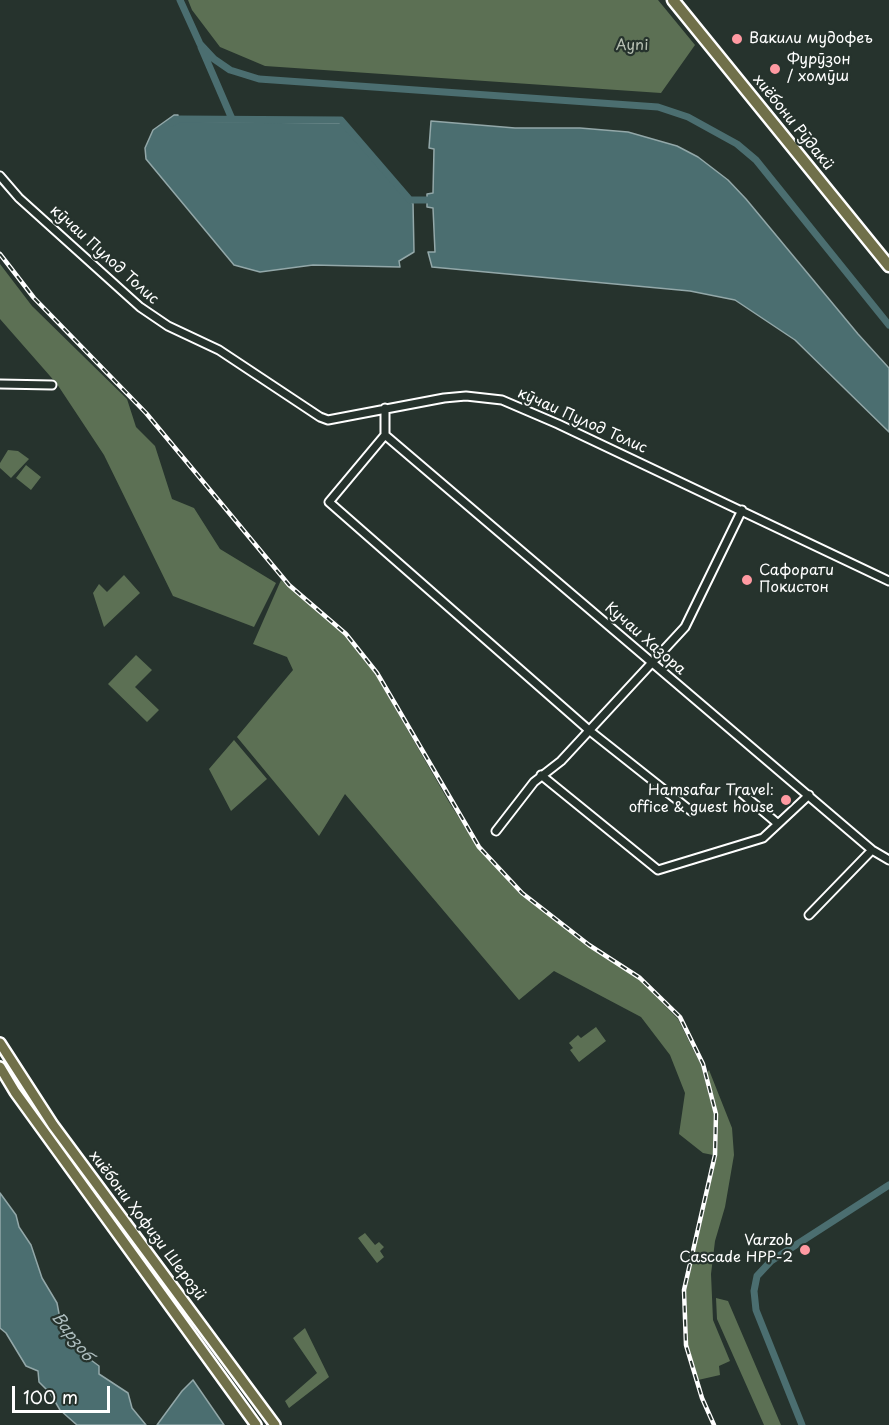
<!DOCTYPE html>
<html>
<head>
<meta charset="utf-8">
<style>
	body { margin:0 }
	#map { position:relative; width:889px; height:1425px; overflow:hidden; background:#26332d; font-family:"Playpen Sans",sans-serif }
	canvas { display:block }
	.scale { position:absolute; left:12px; top:1386px; width:98px; height:27px; box-sizing:border-box; border:3px solid #fff; border-top:0; padding-left:8px; font-size:18px; line-height:21px; white-space:nowrap; color:#fff; -webkit-text-stroke:4px #26332d; paint-order:stroke }
</style>
</head>
<body>
<div id="map">
<canvas width="889" height="1425"></canvas>
<div class="scale">100 m</div>
</div>
<script>
const g = document.querySelector('canvas').getContext('2d');
g.lineJoin = 'round';
function paint(path, color) {
  g.fillStyle = color;
  g.fill(path, 'evenodd');
}
function shape(rows) {
  const path = new Path2D();
  for (const r of rows) {
    path.moveTo(r[0], r[1]);
    for (let i = 2; i < r.length; i += 2) path.lineTo(r[i], r[i + 1]);
  }
  return path;
}
function trace(path, color, width, dash) {
  g.strokeStyle = color;
  g.lineWidth = width;
  g.lineCap = dash ? 'butt' : 'round';
  g.setLineDash(dash || []);
  g.stroke(path);
}
function write(font, color, halo, rows, align = 'center') {
  g.font = font + ' "Playpen Sans",sans-serif';
  g.lineWidth = 4.5;
  g.setLineDash([]);
  g.textBaseline = 'middle';
  g.strokeStyle = halo;
  g.fillStyle = color;
  for (const [text, x, y, turn = 0] of rows) {
    g.save();
    g.translate(x, y);
    g.rotate((+turn || 0) * Math.PI / 180);
    g.textAlign = isNaN(turn) ? turn : align;
    if (halo) g.strokeText(text, 0, 0);
    g.fillText(text, 0, 0);
    g.restore();
  }
}
const green = shape([
	[188,0,658,0,695,45,661,93,265,66,220,47,192,10],
	[0,264,32,306,127,399,136,427,155,446,172,499,194,508,220,549,276,583,254,627,173,596,104,455,57,384,0,319],
	[8,450,18,451,29,459,11,478,0,468,0,463],
	[26,465,41,477,31,490,16,478],
	[124,575,140,593,104,627,93,593,99,584,107,592],
	[281,580,346,635,376,675,449,802,478,848,521,895,639,979,678,1019,701,1065,714,1114,713,1155,703,1153,679,1134,685,1093,670,1055,641,1017,554,971,519,1000,345,794,319,836,237,737,293,670,287,657,253,644],
	[136,655,152,670,135,687,159,710,147,722,108,684],
	[234,740,267,779,231,811,209,769],
	[596,1027,606,1041,579,1062,570,1050,573,1048,569,1043,578,1035,581,1038],
	[709,1070,732,1128,734,1155,725,1207,715,1241,711,1274,713,1320,730,1361,719,1366,720,1375,698,1380,688,1344,686,1290,717,1155,718,1114,707,1073],
	[365,1233,375,1245,379,1242,384,1247,380,1251,384,1257,377,1263,358,1238],
	[716,1298,728,1301,781,1425,764,1425,717,1319],
	[305,1328,329,1377,289,1408,285,1401,317,1373,293,1338]
]);
const water = shape([
	[174,115,178,115,179,121,341,123,410,202,413,203,414,252,399,261,400,267,313,265,260,272,234,265,146,159,145,148,153,130,174,115],
	[431,121,515,128,580,128,628,132,677,146,698,157,728,180,746,199,858,334,889,368,889,432,795,340,735,300,690,291,432,267,428,252,435,252,433,208,427,207,427,194,433,193,434,149,429,148,431,121],
	[0,1193,16,1215,19,1227,31,1245,42,1278,57,1303,62,1329,72,1346,99,1366,99,1374,128,1393,132,1408,146,1425,77,1425,60,1410,50,1393,39,1382,38,1371,26,1366,6,1333,0,1328,0,1193],
	[193,1380,224,1425,157,1425,182,1391,193,1380]
]);
const canal = shape([
	[180,0,200,44,214,59,230,70,259,79,658,107,688,117,737,144,756,160,889,325],
	[201,47,232,119],
	[172,123,179,119,341,120,410,200,427,200],
	[802,1425,756,1310,754,1291,757,1276,771,1261,889,1185]
]);
const minor = shape([
	[0,176,19,198,140,307,168,326,219,350,320,417,328,420,444,398,466,396,502,400,558,424,889,581],
	[0,384,52,385],
	[385,408,385,435,329,502,590,731,691,811],
	[385,435,872,850,889,860],
	[541,775,658,870,763,838,809,795],
	[739,791,777,823],
	[496,831,534,782,561,761,685,627,742,510],
	[809,915,872,850]
]);
const major = shape([
	[0,1043,53,1125,275,1425],
	[0,1067,15,1092,256,1425]
]);
const highway = shape([
	[673,0,889,266]
]);
const rail = shape([
	[0,254,34,298,146,413,289,585,346,634,377,673,479,847,522,893,589,945,640,978,680,1017,703,1064,716,1114,715,1155,684,1290,686,1345,702,1398,714,1425]
]);
const markers = [
	[737,39,6,"#ff9aa2"],
	[775,69,6,"#ff9aa2"],
	[747,580,6,"#ff9aa2"],
	[786,800,6,"#ff9aa2"],
	[805,1250,6,"#ff9aa2"]
];
const poiNames = [
	["Вакили мудофеъ",749,39],
	["Фурӯзон",787,60],
	["/ хомӯш",787,77],
	["Сафорати",759,571],
	["Покистон",759,588],
	["Hamsafar Travel:",774,791,"right"],
	["office & guest house",774,808,"right"],
	["Varzob",793,1241,"right"],
	["Cascade HPP-2",793,1258,"right"]
];
const parkNames = [
	["Ayni",632,46]
];
const streetNames = [
	["хиёбони Рӯдакӣ",793,123,51],
	["кӯчаи Пулод Толис",104,255,42],
	["кӯчаи Пулод Толис",582,421,24],
	["Кучаи Хазора",645,639,41],
	["хиёбони Ҳофизи Шерозӣ",147,1226,53]
];
const waterNames = [
	["Варзоб",72,1337,53]
];
paint(green, '#5c7054');
paint(water, '#4b6e70');
trace(water, '#93a8a9', 1.5);
trace(canal, '#4b6e70', 7);
trace(minor, '#fff', 11);
trace(major, '#fff', 14);
trace(highway, '#fff', 15);
trace(minor, '#26332d', 7);
trace(major, '#70704a', 9);
trace(highway, '#70704a', 10);
trace(rail, '#fff', 4.5);
trace(rail, '#26332d', 2, [7]);
for (const [x, y, r, color] of markers) {
  const dot = new Path2D();
  dot.arc(x, y, r, 0, 2 * Math.PI);
  g.fillStyle = color;
  g.fill(dot);
  trace(dot, '#26332d', 2);
}
write('15px', '#fff', '#26332d', poiNames, 'left');
write('15px', '#b6bfb2', '#26332d', parkNames);
write('15px', '#fff', '#26332d', streetNames);
write('italic 16px', '#aebebf', '#26332d', waterNames);
</script>
</body>
</html>
